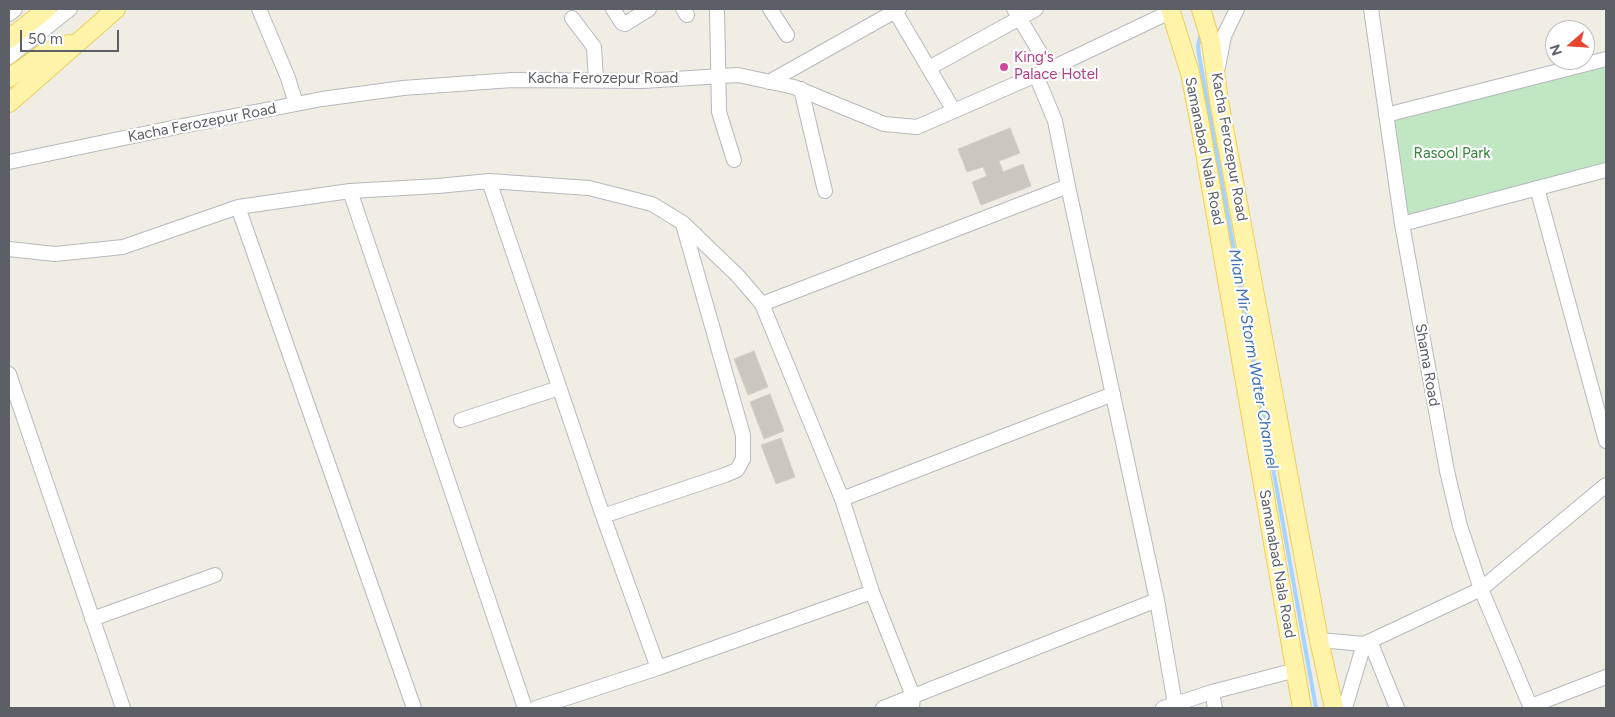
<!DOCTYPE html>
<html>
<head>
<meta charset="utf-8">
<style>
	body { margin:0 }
	#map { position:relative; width:1615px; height:717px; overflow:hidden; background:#efede4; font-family:Figtree,sans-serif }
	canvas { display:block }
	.frame { position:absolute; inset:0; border:10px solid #5c5f65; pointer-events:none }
	.north { position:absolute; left:1545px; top:20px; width:50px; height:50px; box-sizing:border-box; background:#fff; border:1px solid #bebfc1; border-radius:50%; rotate:251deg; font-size:14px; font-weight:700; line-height:20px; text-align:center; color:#5c5f65 }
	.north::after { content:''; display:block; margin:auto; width:18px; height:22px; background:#eb442e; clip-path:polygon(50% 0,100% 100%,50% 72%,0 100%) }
	.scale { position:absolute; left:20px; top:30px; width:99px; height:22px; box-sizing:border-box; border:2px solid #5c5f65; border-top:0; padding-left:6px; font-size:15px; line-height:18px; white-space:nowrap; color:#5c5f65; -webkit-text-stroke:4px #fff; paint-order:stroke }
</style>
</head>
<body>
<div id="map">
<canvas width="1615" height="717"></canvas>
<div class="frame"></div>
<div class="north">N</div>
<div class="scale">50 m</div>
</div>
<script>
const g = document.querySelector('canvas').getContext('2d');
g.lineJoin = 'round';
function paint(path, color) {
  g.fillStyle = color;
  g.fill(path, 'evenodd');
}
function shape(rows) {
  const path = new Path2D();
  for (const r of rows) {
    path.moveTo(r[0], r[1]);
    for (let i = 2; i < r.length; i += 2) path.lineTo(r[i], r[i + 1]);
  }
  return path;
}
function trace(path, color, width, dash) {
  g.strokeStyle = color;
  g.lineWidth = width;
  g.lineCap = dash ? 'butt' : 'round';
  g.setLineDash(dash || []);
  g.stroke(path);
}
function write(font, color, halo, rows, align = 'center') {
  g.font = font + ' Figtree,sans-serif';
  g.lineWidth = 4.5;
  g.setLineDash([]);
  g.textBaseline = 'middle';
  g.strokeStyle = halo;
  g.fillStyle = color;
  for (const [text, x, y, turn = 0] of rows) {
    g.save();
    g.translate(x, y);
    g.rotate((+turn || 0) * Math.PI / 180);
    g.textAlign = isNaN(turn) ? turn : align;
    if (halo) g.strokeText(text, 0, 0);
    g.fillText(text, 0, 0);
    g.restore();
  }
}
const green = shape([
	[1606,59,1606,170,1402,224,1386,115]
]);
const stream = shape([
	[1201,33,1198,46,1199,55,1316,708]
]);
const building = shape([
	[1010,128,1020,153,999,161,1003,172,1023,164,1031,186,981,205,972,182,987,176,983,167,967,172,958,149,1010,128],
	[754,351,768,387,748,395,734,359,754,351],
	[770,394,784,431,764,439,750,402,770,394],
	[781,438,795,477,776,484,761,445,781,438]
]);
const minor = shape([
	[259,9,288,78,296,104],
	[613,9,622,23,625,24,649,9],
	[683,9,687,15],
	[717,9,719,112,734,160],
	[770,9,787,35],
	[1014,9,1050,69],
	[1371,9,1402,224,1447,471,1460,526,1481,589,1531,708],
	[895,11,954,111],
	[9,14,15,9],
	[572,18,594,47,596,80],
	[9,57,70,9],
	[1218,67,1224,36,1237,9],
	[929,68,1036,9],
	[1036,75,1055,121,1068,186,1157,600,1175,704],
	[769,82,899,9],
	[801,89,825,191],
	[1386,115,1606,59],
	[9,162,172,128,322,99,403,88,512,80,643,81,738,75,794,87,884,124,917,127,1050,69,1172,11],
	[489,181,603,516,658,668],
	[1537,188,1606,441],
	[350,191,525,708],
	[238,207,414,708],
	[1402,224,1606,170],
	[9,249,55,254,123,247,238,207,350,191,438,186,489,181,589,188,652,204,683,223,738,276,762,304,842,499,872,592,913,696,912,708],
	[762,304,1068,186],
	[9,374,123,708],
	[461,420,559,388],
	[842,499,1113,394],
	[603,516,725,475,737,470,743,459,743,435,683,224],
	[92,619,215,575],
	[1319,640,1364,644,1481,589,1606,485],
	[1370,641,1397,708],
	[1212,692,1215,708],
	[1531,706,1606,677],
	[536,708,658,668,872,592],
	[883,708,1157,600],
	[1163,708,1212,692,1296,670],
	[1345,708,1364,644]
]);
const major = shape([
	[1170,9,1190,73,1199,119,1302,708],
	[1201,9,1211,42,1219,101,1319,640,1334,708],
	[9,39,47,9],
	[9,78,43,54,69,44],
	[9,103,116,9]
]);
const markers = [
	[1004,67,5,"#d1479c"]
];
const hotelNames = [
	["King's",1014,58],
	["Palace Hotel",1014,75]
];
const streetNames = [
	["Kacha Ferozepur Road",603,79],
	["Kacha Ferozepur Road",202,123,-11],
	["Kacha Ferozepur Road",1229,147,80],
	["Samanabad Nala Road",1204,151,79],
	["Shama Road",1427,365,80],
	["Samanabad Nala Road",1277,564,80]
];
const parkNames = [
	["Rasool Park",1452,154]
];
const waterNames = [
	["Mian Mir Storm Water Channel",1253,359,80]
];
paint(green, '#c0e6c2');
trace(stream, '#a4d4ff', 4);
paint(building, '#cac7c1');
trace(building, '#d3cfc2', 1);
trace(minor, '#b6b9be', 16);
trace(major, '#f2cd59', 20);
trace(minor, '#fff', 14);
trace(major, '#fff4a9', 18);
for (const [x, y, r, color] of markers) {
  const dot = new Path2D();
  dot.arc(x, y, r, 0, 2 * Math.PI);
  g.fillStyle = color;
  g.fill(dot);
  trace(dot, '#fff', 2);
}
write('15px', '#b23c85', '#fff', hotelNames, 'left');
write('15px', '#5c5f65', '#fff', streetNames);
write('15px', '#34843b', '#fff', parkNames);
write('italic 16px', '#3f73b2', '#fff', waterNames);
</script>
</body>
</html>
